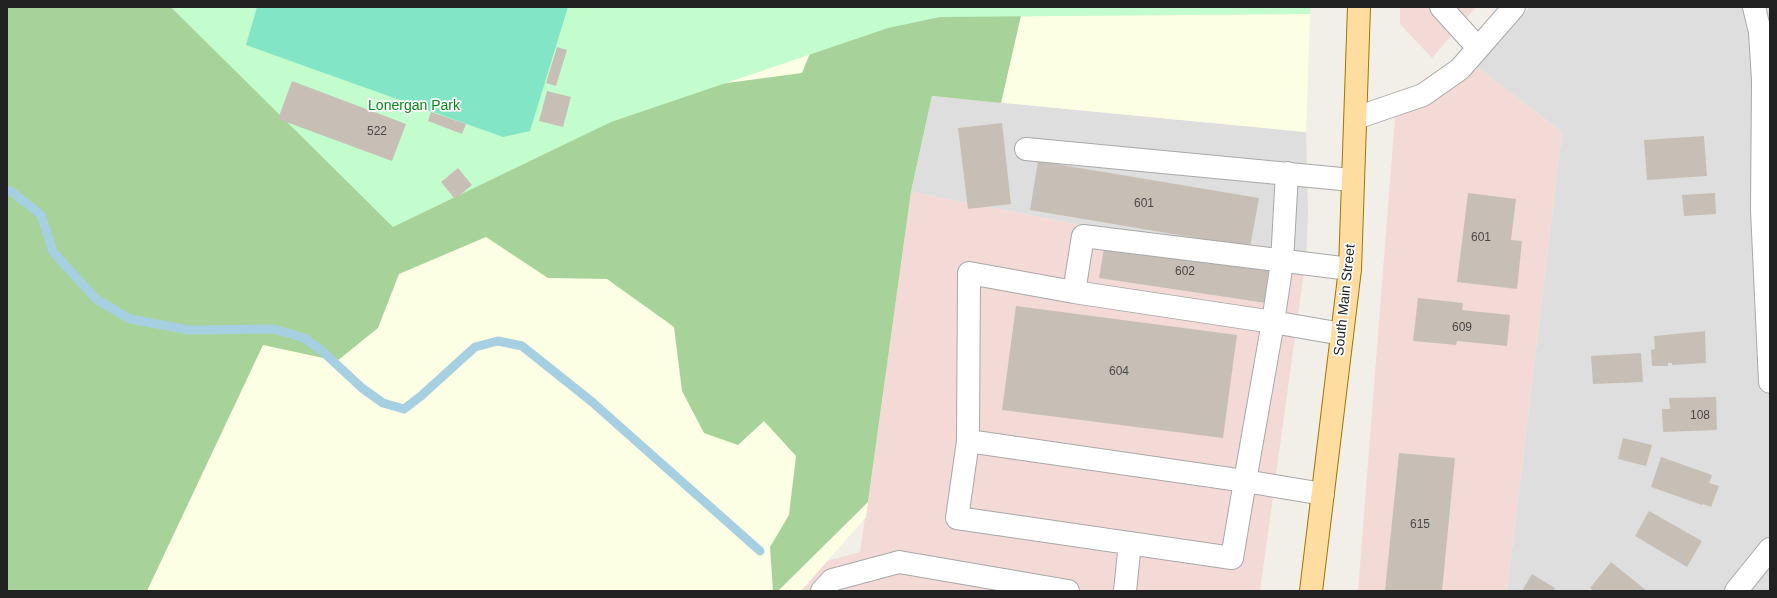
<!DOCTYPE html>
<html>
<head>
<meta charset="utf-8">
<style>
	body { margin:0 }
	#map { position:relative; width:1777px; height:598px; overflow:hidden; background:#f2efe8; font-family:Arial,sans-serif }
	canvas { display:block }
	.frame { position:absolute; inset:0; border:8px solid #212121; pointer-events:none }
</style>
</head>
<body>
<div id="map">
<canvas width="1777" height="598"></canvas>
<div class="frame"></div>
</div>
<script>
const g = document.querySelector('canvas').getContext('2d');
g.lineJoin = 'round';
function paint(path, color) {
  g.fillStyle = color;
  g.fill(path, 'evenodd');
}
function shape(rows) {
  const path = new Path2D();
  for (const r of rows) {
    path.moveTo(r[0], r[1]);
    for (let i = 2; i < r.length; i += 2) path.lineTo(r[i], r[i + 1]);
  }
  return path;
}
function trace(path, color, width, dash) {
  g.strokeStyle = color;
  g.lineWidth = width;
  g.lineCap = dash ? 'butt' : 'round';
  g.setLineDash(dash || []);
  g.stroke(path);
}
function write(font, color, halo, rows, align = 'center') {
  g.font = font + ' Arial,sans-serif';
  g.lineWidth = 3.5;
  g.setLineDash([]);
  g.textBaseline = 'middle';
  g.strokeStyle = halo;
  g.fillStyle = color;
  for (const [text, x, y, turn = 0] of rows) {
    g.save();
    g.translate(x, y);
    g.rotate((+turn || 0) * Math.PI / 180);
    g.textAlign = isNaN(turn) ? turn : align;
    if (halo) g.strokeText(text, 0, 0);
    g.fillText(text, 0, 0);
    g.restore();
  }
}
const residential = shape([
	[1530,7,1770,7,1770,591,1507,591,1562,132,1477,67],
	[932,96,1306,132,1308,214,1306,257,1111,231,911,192]
]);
const commercial = shape([
	[1400,7,1476,7,1432,58,1400,24],
	[1477,67,1562,132,1507,591,1358,591,1395,117,1432,100],
	[911,192,1111,231,1306,257,1260,591,796,591,827,561,860,552]
]);
const education = shape([
	[7,7,171,7,393,226,611,122,888,28,940,17,1310,14,1306,132,932,96,911,192,866,517,801,591,7,591]
]);
const forest = shape([
	[7,7,171,7,393,226,667,91,802,73,829,7,1023,7,1001,103,932,96,911,192,868,502,778,591,773,591,770,547,789,515,796,456,764,421,738,445,704,433,682,391,674,327,607,279,548,278,486,237,399,274,378,328,337,361,263,345,147,591,7,591]
]);
const park = shape([
	[171,7,1311,7,1310,14,940,17,888,28,611,122,393,227]
]);
const pitch = shape([
	[257,7,568,7,530,131,503,137,246,45]
]);
const stream = shape([
	[7,191,11,191,41,215,53,252,96,299,130,319,189,330,274,329,304,338,321,350,362,388,383,403,404,409,421,396,475,347,498,341,522,346,591,401,760,551]
]);
const building = shape([
	[557,47,567,50,556,86,546,83],
	[292,81,406,124,392,161,278,119],
	[547,91,571,97,563,127,539,121],
	[431,112,466,124,462,134,428,121],
	[1002,123,1011,204,968,209,958,128],
	[1704,136,1707,176,1647,180,1644,140],
	[1038,161,1259,198,1250,247,1030,210],
	[458,168,472,185,455,199,441,182],
	[1468,193,1516,199,1511,240,1522,241,1517,289,1457,282],
	[1715,193,1716,214,1684,216,1682,195],
	[1105,242,1271,267,1266,303,1099,278],
	[1418,298,1463,303,1462,310,1510,315,1507,346,1457,341,1456,345,1413,341],
	[1016,306,1237,335,1223,438,1002,410],
	[1705,331,1706,363,1672,365,1672,363,1668,363,1668,366,1652,366,1651,350,1655,349,1654,336],
	[1641,353,1643,382,1593,384,1591,356],
	[1716,397,1717,430,1663,432,1662,409,1670,409,1669,398],
	[1623,438,1652,445,1646,466,1618,459],
	[1399,453,1455,458,1442,591,1385,591],
	[1661,457,1712,475,1709,483,1719,486,1711,507,1703,504,1702,505,1651,487],
	[1649,511,1702,541,1687,567,1635,536],
	[1611,562,1647,591,1594,591,1590,588],
	[1532,574,1555,588,1554,591,1522,591]
]);
const minor = shape([
	[1441,7,1478,48],
	[1754,7,1760,32,1763,80,1762,210,1770,382],
	[1356,118,1423,95,1460,69,1514,7],
	[1026,149,1352,180],
	[1074,292,1083,236,1350,269],
	[968,441,969,273,1074,292,1273,322,1282,262,1287,173],
	[1323,494,1245,481,968,441,957,518,1232,558,1245,481,1273,322,1342,334],
	[822,591,832,580,899,562,1068,591],
	[1125,591,1130,543],
	[1736,591,1770,549]
]);
const major = shape([
	[1311,591,1350,269,1359,7]
]);
const numberNames = [
	["522",377,132],
	["601",1144,204],
	["601",1481,238],
	["602",1185,272],
	["609",1462,328],
	["604",1119,372],
	["108",1700,416],
	["615",1420,525]
];
const parkNames = [
	["Lonergan Park",414,106]
];
const streetNames = [
	["South Main Street",1345,300,-84]
];
paint(residential, '#dfdede');
paint(commercial, '#f3dad7');
paint(education, '#fdffe4');
paint(forest, '#a7d39a');
paint(park, '#c4fdcd');
paint(pitch, '#82e5c6');
trace(stream, '#a6d0e2', 9);
paint(building, '#c7bfb6');
trace(minor, '#a8a8a8', 24);
trace(major, '#9f7600', 24);
trace(minor, '#fff', 22);
trace(major, '#ffdda0', 22);
write('12px', '#4a4846', null, numberNames);
write('14px', '#05891a', '#fff', parkNames);
write('14px', '#212121', '#fff', streetNames);
</script>
</body>
</html>
